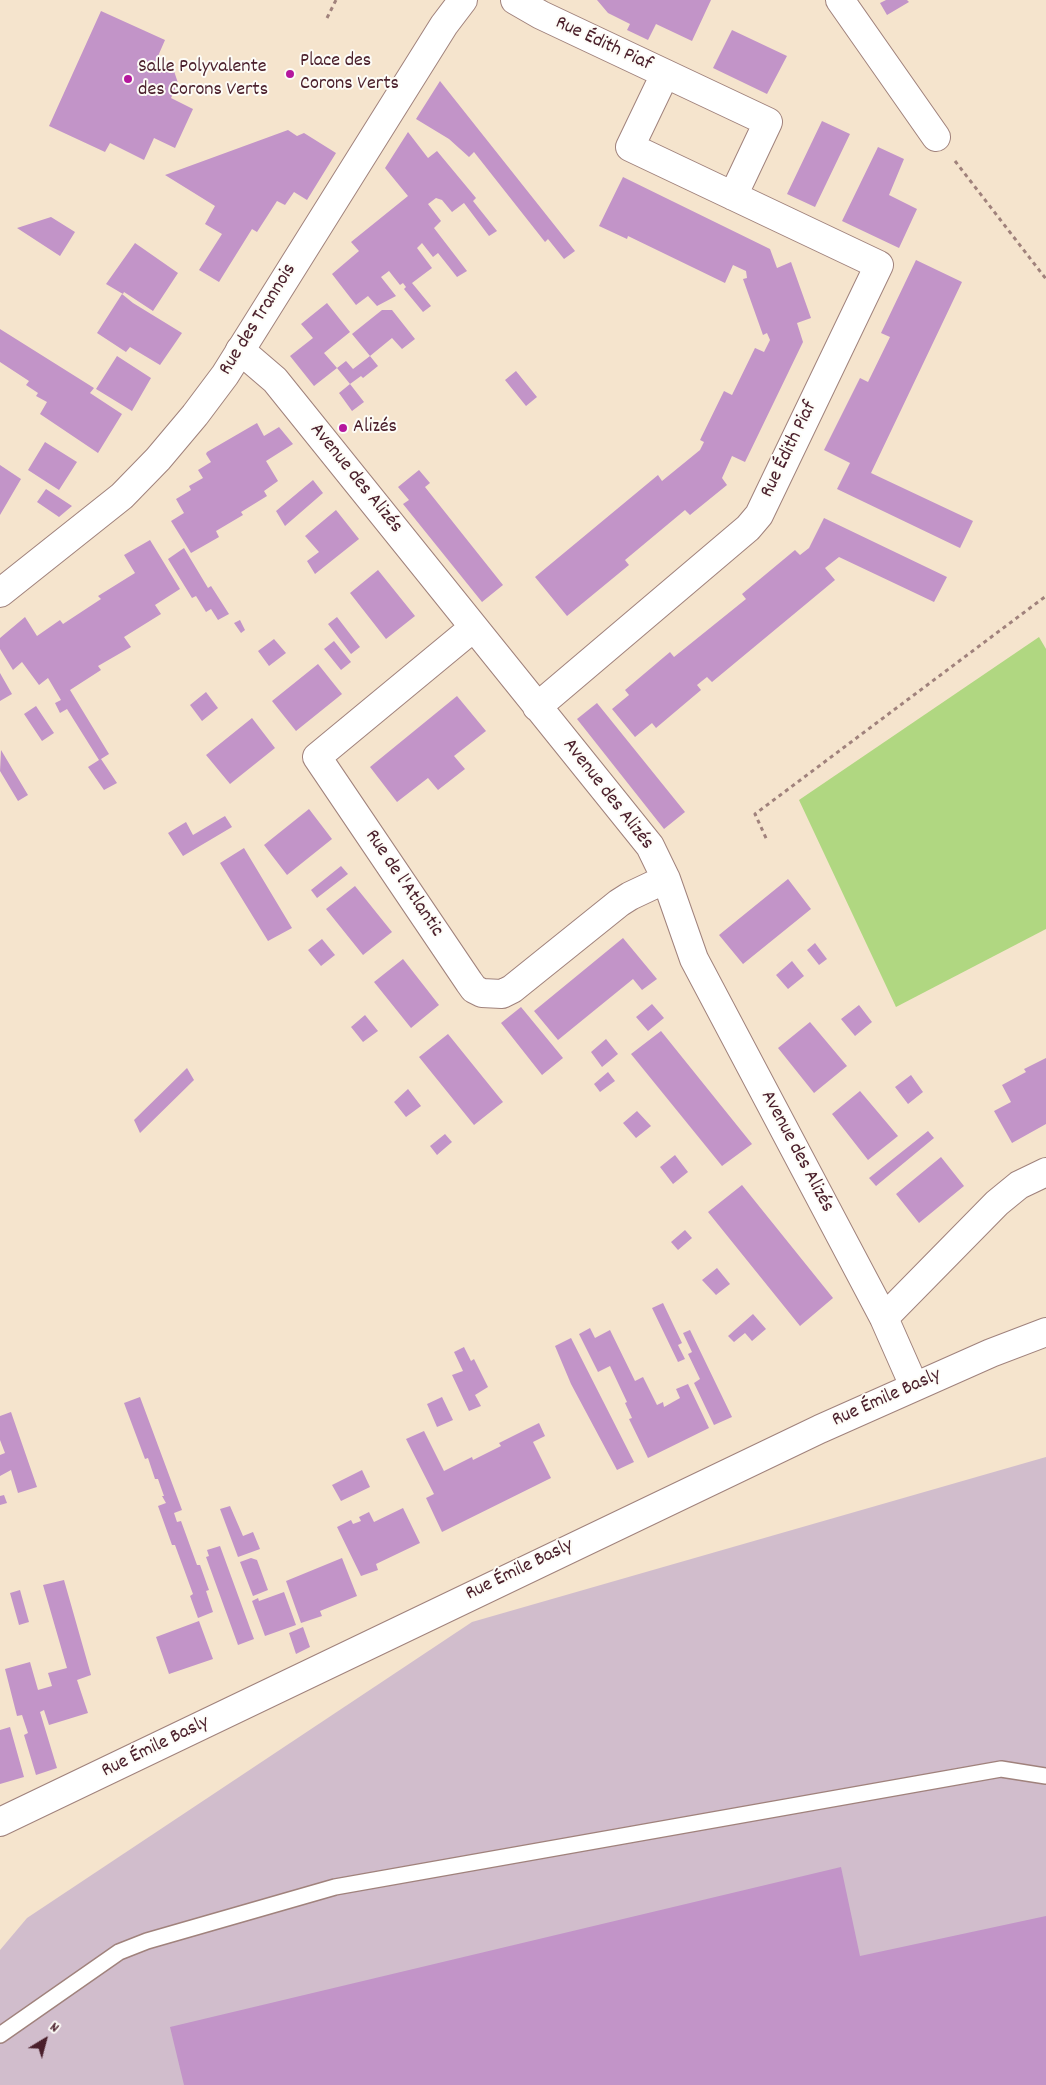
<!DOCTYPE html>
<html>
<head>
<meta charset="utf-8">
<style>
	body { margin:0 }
	#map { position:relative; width:1046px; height:2085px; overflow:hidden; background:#f5e4cd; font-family:Dekko,sans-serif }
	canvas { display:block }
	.north { position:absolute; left:20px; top:2015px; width:50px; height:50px; -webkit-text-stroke:4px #fdfcf7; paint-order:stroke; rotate:37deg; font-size:14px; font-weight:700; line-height:20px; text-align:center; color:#4a1f2b }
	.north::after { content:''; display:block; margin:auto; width:18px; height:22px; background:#4a1f2b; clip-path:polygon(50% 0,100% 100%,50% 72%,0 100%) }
</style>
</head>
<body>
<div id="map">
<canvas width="1046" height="2085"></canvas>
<div class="north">N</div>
</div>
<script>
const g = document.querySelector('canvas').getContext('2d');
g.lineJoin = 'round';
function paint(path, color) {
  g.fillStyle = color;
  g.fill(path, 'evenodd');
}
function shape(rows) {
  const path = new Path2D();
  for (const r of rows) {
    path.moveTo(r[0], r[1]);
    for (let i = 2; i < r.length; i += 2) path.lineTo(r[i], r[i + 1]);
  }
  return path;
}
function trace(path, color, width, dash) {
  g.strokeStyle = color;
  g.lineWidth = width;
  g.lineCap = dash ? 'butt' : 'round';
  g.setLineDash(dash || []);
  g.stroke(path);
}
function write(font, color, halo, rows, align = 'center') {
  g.font = font + ' Dekko,sans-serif';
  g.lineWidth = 4;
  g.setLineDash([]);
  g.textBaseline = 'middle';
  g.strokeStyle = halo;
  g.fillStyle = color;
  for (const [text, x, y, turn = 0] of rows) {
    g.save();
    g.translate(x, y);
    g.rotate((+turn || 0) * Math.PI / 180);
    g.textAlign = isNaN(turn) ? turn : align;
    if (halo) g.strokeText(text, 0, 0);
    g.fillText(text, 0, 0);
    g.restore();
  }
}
const industrial = shape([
	[1046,1457,1046,2085,0,2085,0,1950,27,1918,472,1622]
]);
const green = shape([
	[1039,637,1046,649,1046,929,896,1007,799,800]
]);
const building = shape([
	[597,0,711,0,692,41,656,24,648,40,627,30,630,24,608,13],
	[886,0,907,0,909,2,887,15,880,3],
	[101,11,165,40,155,63,174,71,178,83,171,98,193,109,175,148,154,138,144,160,110,143,105,152,49,126],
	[732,30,787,56,767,94,713,68],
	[440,81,575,251,564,259,548,239,545,242,474,152,469,157,449,139,416,119],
	[822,121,850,134,815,207,787,194],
	[288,130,297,136,304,133,336,153,307,200,294,192,285,205,277,201,257,232,252,229,219,282,199,270,222,234,205,224,215,206,165,175],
	[408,132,428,158,437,151,476,198,473,201,497,231,489,236,464,203,452,212,442,200,436,198,428,204,441,221,434,228,467,271,457,277,438,253,433,257,422,243,417,248,432,268,412,283,431,306,423,312,404,289,406,287,403,283,400,285,389,271,381,277,396,296,377,306,368,296,356,305,332,274,359,251,351,242,408,196,385,168],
	[878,147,904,159,889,195,917,209,899,248,842,221],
	[623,177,770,249,777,268,791,262,811,318,797,323,803,342,745,462,732,456,722,478,727,485,690,515,685,510,625,560,629,565,567,616,535,577,658,475,662,481,700,450,704,442,700,440,724,391,732,395,755,348,764,352,770,340,767,333,763,335,743,279,747,278,746,271,733,265,725,283,628,236,627,239,599,226],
	[51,217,75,232,60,256,17,228],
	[135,243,178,273,153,311,124,292,123,294,106,284],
	[916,260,962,282,871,473,973,521,960,548,837,489,850,463,824,450,860,378,868,382,890,337,881,333],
	[122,294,133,303,182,333,160,365,130,347,126,352,97,333],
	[327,303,350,332,324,353,337,368,314,386,290,356,313,338,301,324],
	[382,310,392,310,415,339,402,349,392,338,370,356,352,334],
	[0,329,94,388,90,393,122,414,98,453,40,414,47,402,36,396,38,393,26,385,29,381,0,362],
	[117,356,151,378,132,411,96,389],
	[370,356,378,366,363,378,361,376,350,384,337,368,346,361,353,369],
	[516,371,537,397,526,406,505,380],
	[350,384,364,402,352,411,339,393],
	[257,423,264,436,279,427,293,444,266,461,278,481,264,491,267,496,241,512,243,515,216,531,219,537,191,553,171,521,184,513,176,499,191,490,189,486,203,478,198,470,211,462,206,454,207,452],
	[45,442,77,462,59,490,28,470],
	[0,465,21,479,0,515],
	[419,470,430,483,425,487,503,585,482,602,403,504,409,500,398,487],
	[313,480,323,493,285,526,276,511],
	[46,489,72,506,59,517,37,502],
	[336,510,359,539,315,574,307,561,319,552,305,536],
	[824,518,947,577,934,602,839,557,825,568,835,580,712,682,707,677,697,685,701,690,656,728,652,723,635,737,612,709,629,695,625,690,670,652,674,657,746,599,742,594,795,550,800,555,809,548],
	[150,540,180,589,155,605,161,614,124,637,131,647,98,666,101,670,70,690,109,754,101,759,117,783,104,790,88,767,99,760,67,709,60,713,55,703,61,700,48,678,39,685,22,662,13,670,0,649,0,638,25,617,37,636,60,620,63,624,101,599,98,596,135,573,124,555],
	[184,548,208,588,211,586,229,614,218,620,211,609,206,612,196,596,192,598,168,559],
	[378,570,415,616,386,639,350,593],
	[337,617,360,647,351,654,328,624],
	[240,620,245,630,241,633,234,623],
	[274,639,286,653,269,666,258,651],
	[334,641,351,662,341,670,324,649],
	[318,664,342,694,296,731,272,701],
	[0,673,12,694,0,701],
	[206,692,218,708,202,721,190,705],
	[457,696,486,731,454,756,465,769,438,790,428,778,397,802,370,767],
	[597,703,685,812,664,829,577,719],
	[36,706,54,733,42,741,24,714],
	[252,718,275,748,230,784,206,755],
	[1,750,28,795,18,801,0,771],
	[309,809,332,839,287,875,264,845],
	[225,816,232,827,183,856,168,833,186,822,193,835],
	[244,848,292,928,268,941,220,863],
	[341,866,348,874,317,898,311,890],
	[788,879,811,909,743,964,719,935],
	[355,886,392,932,363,955,326,909],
	[623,938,657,979,642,990,633,979,558,1040,534,1011],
	[322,939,335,955,321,966,308,950],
	[815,943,827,959,819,965,807,950],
	[403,959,439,1005,411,1028,374,982],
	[792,961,804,976,788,989,776,975],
	[652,1004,664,1018,648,1031,636,1017],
	[859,1005,872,1022,855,1036,841,1019],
	[521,1007,563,1058,542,1075,501,1023],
	[365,1015,378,1031,363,1042,351,1027],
	[810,1022,847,1066,814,1093,778,1048],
	[661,1031,752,1144,722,1166,631,1054],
	[448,1034,503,1102,474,1125,419,1057],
	[606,1039,618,1054,602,1067,591,1052],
	[1046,1058,1046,1124,1012,1143,994,1111,1011,1102,1002,1085,1026,1072,1024,1069],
	[187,1068,194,1080,140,1133,134,1120],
	[608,1072,615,1081,600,1092,594,1084],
	[911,1075,923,1092,908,1104,895,1087],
	[408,1089,421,1106,406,1117,394,1102],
	[860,1091,898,1136,868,1160,832,1114],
	[637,1111,651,1126,636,1138,623,1123],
	[928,1131,934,1138,876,1186,869,1178],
	[445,1134,452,1142,437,1155,430,1146],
	[675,1155,688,1172,673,1184,660,1167],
	[941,1157,964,1186,919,1223,896,1194],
	[742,1185,833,1298,800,1326,708,1212],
	[685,1230,692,1238,678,1250,671,1242],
	[717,1268,730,1284,716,1295,702,1280],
	[663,1303,682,1343,678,1345,685,1359,678,1362,652,1308],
	[753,1314,766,1329,752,1341,745,1333,734,1342,728,1336],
	[590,1328,595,1338,610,1330,635,1381,643,1377,657,1405,663,1402,664,1407,680,1398,676,1389,688,1384,709,1428,648,1458,629,1419,632,1418,625,1403,627,1402,610,1366,598,1372,579,1334],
	[690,1330,732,1417,714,1425,694,1383,700,1379,688,1354,692,1352,683,1333],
	[571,1338,634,1462,617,1470,571,1384,555,1346],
	[464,1347,471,1361,474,1359,488,1387,475,1395,481,1406,469,1411,452,1375,463,1371,454,1352],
	[140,1397,182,1510,174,1513,177,1522,181,1521,197,1565,200,1565,209,1590,206,1591,213,1612,198,1618,190,1596,193,1594,175,1545,172,1545,158,1506,166,1503,162,1496,164,1496,158,1479,155,1479,148,1458,145,1459,124,1403],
	[442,1397,453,1420,437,1427,427,1404],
	[11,1412,37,1487,18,1493,11,1470,0,1476,0,1455,5,1453,0,1440,0,1416],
	[539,1423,545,1436,533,1442,551,1478,442,1532,426,1498,434,1494,406,1439,424,1431,444,1471,472,1457,473,1460,501,1446,499,1443],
	[362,1470,370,1487,341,1501,332,1485],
	[4,1495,7,1503,0,1505,0,1496],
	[230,1506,243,1536,253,1532,260,1549,238,1557,220,1509],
	[403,1508,420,1543,376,1564,378,1570,361,1576,337,1527,351,1520,353,1524,361,1521,359,1517,369,1512,374,1522],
	[220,1546,254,1639,238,1645,206,1557,209,1556,207,1550],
	[251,1558,257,1560,268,1590,253,1596,240,1562],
	[342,1558,357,1596,320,1611,322,1616,301,1623,286,1581],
	[64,1580,91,1675,77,1680,88,1713,49,1725,44,1710,40,1712,57,1768,36,1775,24,1735,28,1733,22,1715,17,1716,5,1669,30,1662,38,1690,52,1686,48,1673,67,1668,43,1585],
	[20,1590,29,1622,19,1625,10,1593],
	[284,1592,296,1625,265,1636,252,1601,258,1598,259,1601],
	[199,1621,213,1659,169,1674,156,1637],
	[303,1627,310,1647,296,1654,289,1633],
	[10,1727,24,1777,0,1784,0,1730],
	[841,1867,860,1956,1046,1916,1046,2085,184,2085,170,2027]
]);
const path = shape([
	[327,18,336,0],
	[955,161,1046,279],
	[766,838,755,814,1046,596]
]);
const service = shape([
	[0,2035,119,1952,147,1941,335,1887,1001,1769,1046,1776]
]);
const minor = shape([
	[515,0,541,15,768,122,733,196],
	[840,0,936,137],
	[240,350,275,380,650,846,666,879,694,959,884,1318,914,1386],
	[473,628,317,757,469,982,474,989,482,993,502,994,512,989,619,903,630,896,666,879],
	[537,707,748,528,759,515,879,265,630,147,665,74],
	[884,1318,997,1203,1019,1185,1046,1172]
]);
const tertiary = shape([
	[0,593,122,496,158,459,195,415,225,375,444,25,463,0],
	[0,1822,820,1429,991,1353,1046,1332]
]);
const markers = [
	[290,74,5,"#b5179e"],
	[128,79,5,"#b5179e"],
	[343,428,5,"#b5179e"]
];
const streetNames = [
	["Rue Édith Piaf",603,45,25],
	["Rue des Trannois",259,320,-58],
	["Rue Édith Piaf",790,450,-64],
	["Avenue des Alizés",355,479,51],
	["Avenue des Alizés",607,795,52],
	["Rue de l'Atlantic",403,884,56],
	["Avenue des Alizés",796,1152,62],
	["Rue Émile Basly",887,1399,-24],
	["Rue Émile Basly",520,1571,-26],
	["Rue Émile Basly",156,1748,-26]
];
const poiNames = [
	["Place des",300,62],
	["Corons Verts",300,85],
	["Salle Polyvalente",138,68],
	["des Corons Verts",138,91],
	["Alizés",353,428]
];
paint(industrial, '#d1bdcc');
paint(green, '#b0d781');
paint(building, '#c294c8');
trace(service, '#a0827c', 18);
trace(minor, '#a0827c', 30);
trace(tertiary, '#a0827c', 30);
trace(path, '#a0827c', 3, [4, 4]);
trace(service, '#fff', 15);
trace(minor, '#fff', 28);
trace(tertiary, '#fff', 28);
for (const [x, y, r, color] of markers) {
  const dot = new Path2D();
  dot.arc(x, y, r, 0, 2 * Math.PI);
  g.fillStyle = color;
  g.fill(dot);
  trace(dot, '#fdfcf7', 2);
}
write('20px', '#4a1f2b', '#fdfcf7', streetNames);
write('20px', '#4a1f2b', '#fdfcf7', poiNames, 'left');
</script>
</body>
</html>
